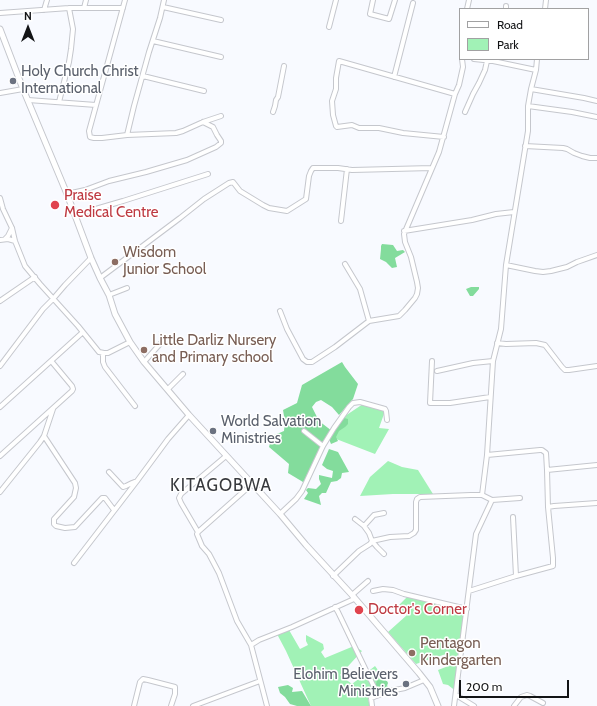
<!DOCTYPE html>
<html>
<head>
<meta charset="utf-8">
<style>
	body { margin:0 }
	#map { position:relative; width:597px; height:706px; overflow:hidden; background:#f8faff; font-family:Cabin,sans-serif }
	canvas { display:block }
	.legend { position:absolute; left:459px; top:8px; width:130px; height:52px; box-sizing:border-box; background:#fff; border:1px solid #a1a1a2; margin:0; padding:5px 7px; list-style:none; font-size:12px; color:#131416 }
	.legend li { display:flex; align-items:center; gap:8px; height:20px }
	.legend b { width:20px; border:1px solid #a1a1a2 }
	.north { position:absolute; left:8px; top:8px; width:40px; height:40px; -webkit-text-stroke:3px #fff; paint-order:stroke; rotate:0deg; font-size:11px; font-weight:700; line-height:16px; text-align:center; color:#131416 }
	.north::after { content:''; display:block; margin:auto; width:14px; height:18px; background:#131416; clip-path:polygon(50% 0,100% 100%,50% 72%,0 100%) }
	.scale { position:absolute; left:459px; top:680px; width:110px; height:18px; box-sizing:border-box; border:2px solid #131416; border-top:0; padding-left:5px; font-size:12px; line-height:14px; white-space:nowrap; color:#131416; -webkit-text-stroke:3px #fff; paint-order:stroke }
</style>
</head>
<body>
<div id="map">
<canvas width="597" height="706"></canvas>
<ul class="legend">
<li><b style="height:5px;background:#fff"></b>Road</li>
<li><b style="height:11px;background:#a1f2b6"></b>Park</li>
</ul>
<div class="north">N</div>
<div class="scale">200 m</div>
</div>
<script>
const g = document.querySelector('canvas').getContext('2d');
g.lineJoin = 'round';
function paint(path, color) {
  g.fillStyle = color;
  g.fill(path, 'evenodd');
}
function shape(rows) {
  const path = new Path2D();
  for (const r of rows) {
    path.moveTo(r[0], r[1]);
    for (let i = 2; i < r.length; i += 2) path.lineTo(r[i], r[i + 1]);
  }
  return path;
}
function trace(path, color, width, dash) {
  g.strokeStyle = color;
  g.lineWidth = width;
  g.lineCap = dash ? 'butt' : 'round';
  g.setLineDash(dash || []);
  g.stroke(path);
}
function write(font, color, halo, rows, align = 'center') {
  g.font = font + ' Cabin,sans-serif';
  g.lineWidth = 3;
  g.setLineDash([]);
  g.textBaseline = 'middle';
  g.strokeStyle = halo;
  g.fillStyle = color;
  for (const [text, x, y, turn = 0] of rows) {
    g.save();
    g.translate(x, y);
    g.rotate((+turn || 0) * Math.PI / 180);
    g.textAlign = isNaN(turn) ? turn : align;
    if (halo) g.strokeText(text, 0, 0);
    g.fillText(text, 0, 0);
    g.restore();
  }
}
const green = shape([
	[363,404,385,411,379,428,389,429,375,454,331,437,345,416],
	[388,461,402,467,418,470,433,494,393,494,360,496,370,477],
	[408,596,467,610,457,692,448,685,443,684,438,670,451,665,446,654,416,664,388,632,407,615,398,606],
	[289,630,300,649,308,645,306,641,306,635,323,644,324,649,321,652,325,658,354,646,362,651,340,675,352,684,375,666,386,681,385,691,387,685,390,691,378,697,368,699,370,706,311,706,286,651,277,634]
]);
const forest = shape([
	[382,244,393,245,397,251,403,250,405,252,395,258,397,267,392,268,386,262,380,259,381,249,381,246],
	[471,287,479,287,479,289,473,296,470,296,466,289],
	[342,362,345,367,358,384,353,399,339,415,332,407,321,400,316,402,312,407,319,421,332,431,307,479,303,482,288,473,289,464,269,447,272,436,284,431,285,422,283,410,297,403,302,385],
	[344,418,348,419,348,424,345,427,339,431,336,437,338,441,331,444,329,439],
	[329,449,338,452,349,472,342,473,341,478,337,481,331,482,326,493,322,493,319,496,321,505,304,499,308,493,306,490,308,488,316,489,321,484,319,479,319,475,332,478,333,471,327,469,322,465],
	[377,680,387,681,388,683,385,691,378,691,375,689],
	[288,685,293,688,292,692,302,691,311,706,297,706,290,704,285,697,280,693,278,687]
]);
const minor = shape([
	[125,0,89,131,90,137,94,138,102,138,127,135,176,133,183,131,203,122,221,116],
	[373,0,370,14,389,19,395,0],
	[163,7,221,20],
	[84,8,86,0],
	[467,9,469,0],
	[506,9,506,6],
	[545,9,546,0],
	[44,10,47,0],
	[0,13,69,8,123,8],
	[329,27,336,0],
	[153,41,221,57],
	[474,59,493,61,536,70],
	[143,76,204,91],
	[394,77,413,3],
	[531,89,584,98,597,101],
	[0,93,23,89],
	[28,100,96,105],
	[59,102,69,62,71,49,73,29,69,8],
	[528,106,572,112,597,117],
	[273,112,275,106,276,100,278,97,284,66],
	[465,112,473,94,479,83,485,70,487,61],
	[127,135,134,106,149,52,160,18,164,0],
	[444,137,403,133,379,128,359,128,352,125,337,127,336,126,333,115,332,101,336,89,336,78,339,61,455,94],
	[525,146,563,148,567,149,574,153,582,156,590,158,597,158],
	[67,194,85,190,109,181,146,172,187,160,216,147,221,143,221,141,217,135,213,127,203,122],
	[0,198,3,209,12,228,15,241,25,266,40,284,78,326,99,352,104,353,108,353,130,342],
	[75,215,123,201,208,174],
	[341,221,347,169],
	[404,231,472,220,496,214,514,212],
	[5,239,8,236,12,228],
	[0,240,8,239,15,241],
	[345,264,360,289,369,321,399,316,405,310,415,298,417,294,418,288,417,282,411,257,405,242,404,234,439,152,455,94,459,85,463,67,462,59],
	[506,265,535,271,543,272,551,271,567,267,577,262,597,255],
	[100,278,180,218,204,199,229,183,233,182,240,191,263,205,269,208,287,211,306,199,309,176,311,171,313,168,338,168,352,170,432,168],
	[109,295,127,288],
	[0,301,35,277],
	[280,311,287,329,303,359,307,362,312,362,335,347,369,321],
	[497,343,506,344,536,343,545,345,562,367,565,370,569,370,597,366],
	[103,353,103,362,105,367,135,406],
	[432,361,430,403,450,403,490,397],
	[144,362,160,344],
	[0,366,43,309,53,299,65,285,91,258],
	[437,371,473,363,493,361],
	[168,389,183,374],
	[0,407,83,332],
	[304,431,323,446],
	[44,436,75,483,76,488,74,497,54,519,54,524,56,526,65,528,75,527,102,498,105,498,114,510],
	[0,456,72,391,73,389,72,386,52,362],
	[226,456,181,494,179,498,181,503,198,532,197,534,202,546,209,554,219,573,237,621,251,645],
	[547,470,597,465],
	[109,472,123,487,126,486,132,483,137,481],
	[0,492,40,442,44,436,53,409],
	[492,500,520,498],
	[548,507,554,506,597,503],
	[280,514,296,499,302,491,323,446,334,428,349,407,353,403,360,402,385,409,386,411,387,420],
	[513,517,516,576],
	[364,526,374,515,384,513],
	[198,532,252,484],
	[384,554,377,547,372,541,390,537,409,536,414,533,416,530,416,502,417,499,420,497,471,495,482,495],
	[74,563,137,481,168,439,189,415],
	[333,576,359,551,370,544,372,541,369,533,364,526,355,519],
	[373,591,383,589,393,590,404,594,467,609],
	[469,591,516,576,553,566,553,558,548,507,547,470,546,453,542,450,540,450,487,455],
	[352,595,368,581],
	[335,607,338,612,375,689],
	[456,695,474,706],
	[134,706,140,682,143,679,148,680,175,687,175,694,171,706],
	[193,706,260,681],
	[267,706,251,645,259,640,292,627,354,599],
	[372,706,371,698,390,691,405,688,424,680],
	[454,706,476,534,492,500,482,495,487,455,493,361,501,329,506,265,528,131,528,106,531,89,536,70,537,59],
	[514,706,521,697,527,695,530,696,543,703]
]);
const tertiary = shape([
	[0,29,23,89,67,194,91,258,100,278,109,295,115,314,130,342,144,362,189,415,280,514,306,545,352,595,419,673,430,687,438,706]
]);
const markers = [
	[13,81,4,"#6b7280"],
	[55,205,5,"#e0444e"],
	[115,262,4,"#8d6e63"],
	[144,350,4,"#8d6e63"],
	[213,431,4,"#6b7280"],
	[359,610,5,"#e0444e"],
	[412,653,4,"#8d6e63"],
	[406,684,4,"#6b7280"]
];
const worshipNames = [
	["Holy Church Christ",21,72],
	["International",21,89],
	["World Salvation",221,422],
	["Ministries",221,439],
	["Elohim Believers",398,675,"right"],
	["Ministries",398,692,"right"]
];
const healthNames = [
	["Praise",64,196],
	["Medical Centre",64,213],
	["Doctor's Corner",368,610]
];
const educationNames = [
	["Wisdom",123,253],
	["Junior School",123,270],
	["Little Darliz Nursery",152,341],
	["and Primary school",152,358],
	["Pentagon",420,644],
	["Kindergarten",420,661]
];
const quarterNames = [
	["KITAGOBWA",221,486]
];
paint(green, '#a1f2b6');
paint(forest, '#83dc9c');
trace(minor, '#c5c7cd', 6);
trace(tertiary, '#c5c7cd', 7);
trace(minor, '#fff', 4);
trace(tertiary, '#fff', 5);
for (const [x, y, r, color] of markers) {
  const dot = new Path2D();
  dot.arc(x, y, r, 0, 2 * Math.PI);
  g.fillStyle = color;
  g.fill(dot);
  trace(dot, '#fff', 1.5);
}
write('15px', '#5b616d', '#fff', worshipNames, 'left');
write('15px', '#be3a42', '#fff', healthNames, 'left');
write('15px', '#785e54', '#fff', educationNames, 'left');
g.letterSpacing = '1px';
write('17px', '#383a3e', '#fff', quarterNames);
g.letterSpacing = '0px';
</script>
</body>
</html>
